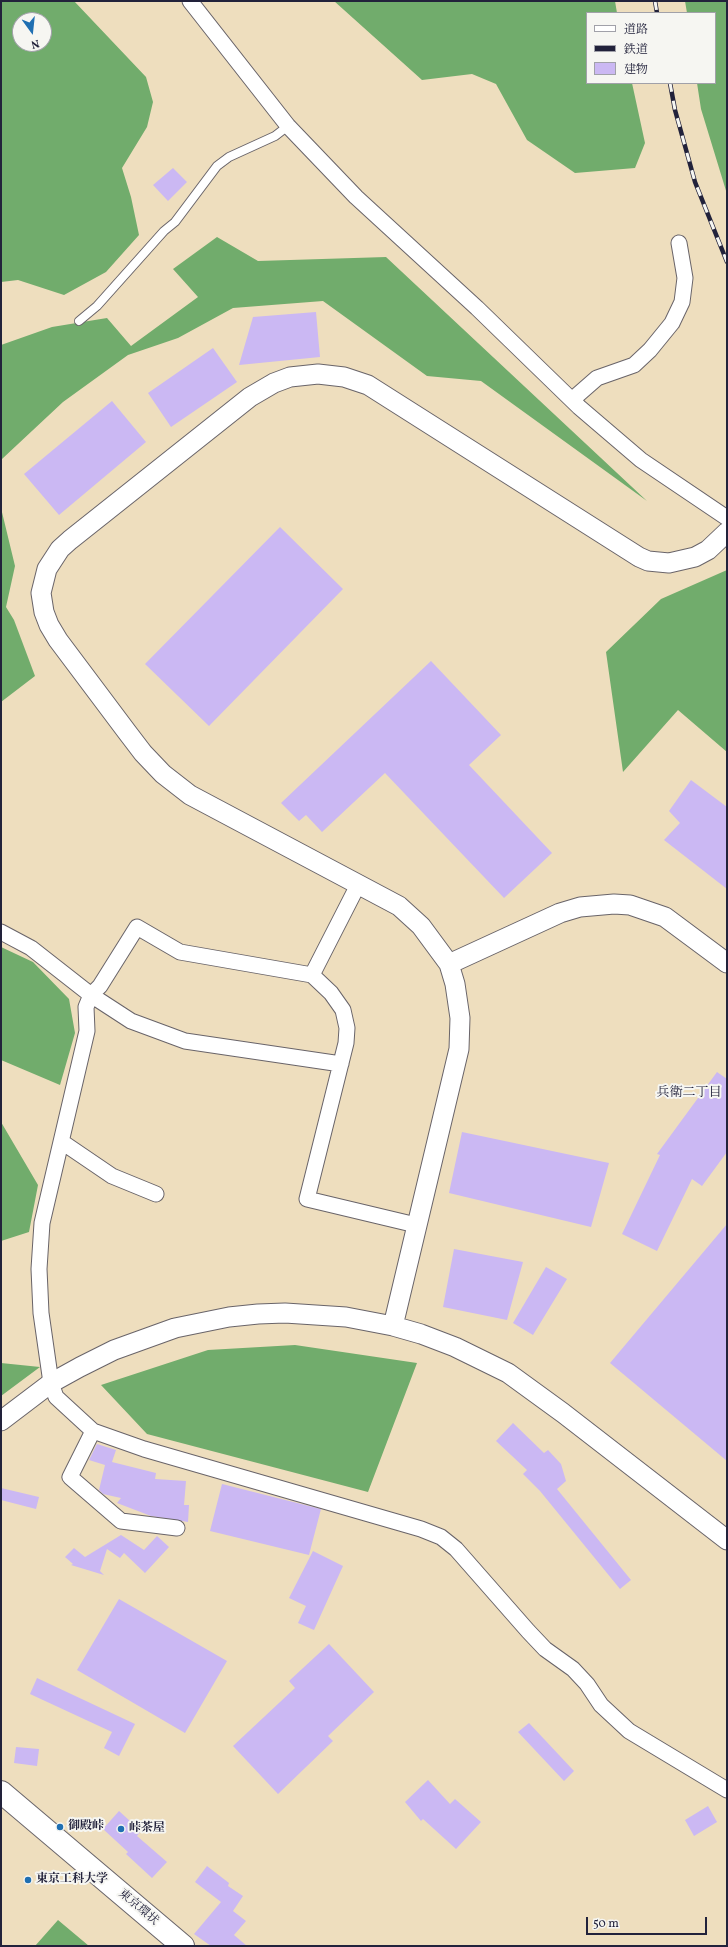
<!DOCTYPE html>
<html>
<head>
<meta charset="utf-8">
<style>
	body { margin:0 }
	#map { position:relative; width:728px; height:1947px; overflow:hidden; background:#eedebe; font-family:Vollkorn,"Noto Serif JP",serif }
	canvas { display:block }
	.frame { position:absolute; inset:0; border:2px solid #22223b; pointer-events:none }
	.legend { position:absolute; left:586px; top:12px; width:130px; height:72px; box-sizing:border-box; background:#f6f6f2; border:1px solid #a1a1a9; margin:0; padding:5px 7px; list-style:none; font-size:12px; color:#22223b }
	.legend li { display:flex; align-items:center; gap:8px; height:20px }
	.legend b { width:20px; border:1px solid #a1a1a9 }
	.north { position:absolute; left:12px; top:12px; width:40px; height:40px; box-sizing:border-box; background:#f6f6f2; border:1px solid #a1a1a9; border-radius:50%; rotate:165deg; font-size:11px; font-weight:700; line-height:16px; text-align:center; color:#22223b }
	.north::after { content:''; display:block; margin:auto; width:14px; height:18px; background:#1f6fb2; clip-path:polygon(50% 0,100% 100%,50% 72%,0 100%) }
	.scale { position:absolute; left:586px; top:1917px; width:121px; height:18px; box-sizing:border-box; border:2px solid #22223b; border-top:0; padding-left:5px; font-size:12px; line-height:14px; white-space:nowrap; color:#22223b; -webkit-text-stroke:3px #f6f6f2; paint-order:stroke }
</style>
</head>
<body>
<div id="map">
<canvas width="728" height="1947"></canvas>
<div class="frame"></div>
<ul class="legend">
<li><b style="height:5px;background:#fff"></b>道路</li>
<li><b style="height:5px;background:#22223b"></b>鉄道</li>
<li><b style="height:11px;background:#cbb8f3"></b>建物</li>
</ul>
<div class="north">N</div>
<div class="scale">50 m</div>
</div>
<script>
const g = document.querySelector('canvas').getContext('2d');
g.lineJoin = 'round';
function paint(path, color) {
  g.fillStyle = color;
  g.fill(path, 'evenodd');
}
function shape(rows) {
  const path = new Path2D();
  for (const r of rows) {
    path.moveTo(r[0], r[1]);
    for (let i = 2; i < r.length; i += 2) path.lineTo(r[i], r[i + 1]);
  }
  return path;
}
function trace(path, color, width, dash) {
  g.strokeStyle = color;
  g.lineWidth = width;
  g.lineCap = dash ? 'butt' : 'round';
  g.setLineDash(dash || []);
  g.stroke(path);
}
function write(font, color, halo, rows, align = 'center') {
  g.font = font + ' Vollkorn,"Noto Serif JP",serif';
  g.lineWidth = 4;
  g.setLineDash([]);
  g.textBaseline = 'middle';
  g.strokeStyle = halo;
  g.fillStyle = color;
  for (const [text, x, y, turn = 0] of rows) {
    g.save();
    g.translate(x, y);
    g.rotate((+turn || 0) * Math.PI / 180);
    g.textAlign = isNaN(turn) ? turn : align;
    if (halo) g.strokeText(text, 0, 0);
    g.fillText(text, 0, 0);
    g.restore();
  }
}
const forest = shape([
	[1,1,74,1,146,77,153,102,147,127,122,168,131,197,139,235,106,272,64,295,18,280,1,282],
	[20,20,44,20,44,44,20,44],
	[334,1,615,1,617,13,587,13,587,83,632,83,645,143,635,168,575,173,527,140,496,84,472,74,422,80],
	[685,1,727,1,727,194,701,109,697,83,715,83,715,13,687,13],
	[217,237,258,261,386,257,647,501,481,381,427,376,323,301,233,308,178,338,128,355,63,402,2,459,1,463,1,345,52,327,107,318,131,346,198,297,173,269],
	[1,508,15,566,6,607,14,620,35,676,1,702],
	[727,570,727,752,678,710,623,772,606,652,661,599],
	[1,947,33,962,69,999,75,1033,60,1085,1,1060],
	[1,1122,38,1185,29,1232,1,1241],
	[295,1345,417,1363,368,1492,147,1434,101,1385,208,1350],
	[1,1363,40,1367,1,1396],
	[58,1920,89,1946,35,1946]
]);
const building = shape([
	[173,168,187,182,168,201,153,185],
	[316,312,320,357,239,365,253,317],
	[213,348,237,382,171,427,148,393],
	[112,401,146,442,59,515,24,474],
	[280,527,343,589,209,726,145,664],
	[431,661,501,735,469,765,552,853,504,898,385,773,322,832,306,815,299,821,281,803],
	[691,780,727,807,727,889,664,840,680,823,669,811],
	[717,1072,727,1079,727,1152,702,1186,692,1179,657,1251,622,1234,660,1155,657,1154],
	[462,1132,609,1163,591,1227,449,1193],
	[727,1224,727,1461,610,1363],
	[454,1249,523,1262,507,1320,443,1307],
	[546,1267,567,1279,533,1335,513,1323],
	[513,1423,544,1453,548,1450,561,1464,566,1481,557,1489,631,1580,620,1589,540,1491,523,1474,527,1470,496,1441],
	[97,1444,116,1450,112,1462,156,1473,155,1479,186,1481,184,1505,189,1505,188,1522,151,1516,117,1503,121,1498,103,1494,99,1490,105,1465,89,1460],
	[222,1484,321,1509,309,1555,210,1531],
	[1,1488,39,1497,36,1509,1,1500],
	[121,1535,144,1550,157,1536,169,1547,145,1573,124,1553,120,1558,107,1549,100,1571,104,1575,71,1565,73,1564,65,1557,74,1548,85,1557],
	[313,1551,343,1566,314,1630,298,1623,306,1606,289,1598],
	[119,1599,227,1661,185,1733,77,1670],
	[329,1644,374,1692,328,1736,333,1741,278,1794,233,1746,295,1688,289,1681],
	[37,1678,135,1724,119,1756,104,1748,112,1732,30,1694],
	[529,1723,574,1771,564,1781,518,1732],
	[16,1747,39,1749,37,1766,14,1763],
	[428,1780,450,1804,455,1799,481,1822,456,1849,423,1819,421,1821,405,1802],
	[708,1806,717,1822,694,1836,685,1820],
	[119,1811,141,1831,137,1836,167,1862,152,1878,126,1854,128,1852,103,1829],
	[207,1866,229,1883,228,1886,243,1896,233,1911,246,1921,234,1935,247,1946,211,1946,194,1934,221,1902,195,1882]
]);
const service = shape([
	[79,321,97,306,164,231,175,222,217,166,229,157,275,136,288,126]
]);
const minor = shape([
	[190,1,288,126,356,197,477,308,579,407,641,460,727,518],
	[573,399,597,378,634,365,650,350,672,323,682,302,685,278,679,243],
	[1,932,31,948,91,995,131,1021,185,1041,341,1064],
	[312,975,359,883],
	[62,1142,112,1176,156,1194],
	[416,1225,307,1199,346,1043,347,1028,343,1010,331,993,312,975,180,952,137,927,100,986,91,995,86,1007,87,1031,42,1223,39,1269,41,1313,51,1383,56,1397,93,1431,144,1449,421,1529,441,1537,456,1549,528,1631,545,1649,573,1669,587,1684,601,1705,629,1731,727,1790],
	[93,1431,70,1477,121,1521,177,1528]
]);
const tertiary = shape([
	[449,964,560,913,580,907,614,904,630,905,665,917,727,963],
	[393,1326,459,1049,460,1018,455,984,449,964,421,926,399,906,190,795,163,774,143,753,127,732,58,640,49,625,44,612,41,593,47,569,60,549,70,540,250,397,274,383,290,377,318,374,344,377,368,385,639,557,648,561,669,563,695,557,708,550,727,532],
	[1,1421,51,1383,80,1367,114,1350,175,1328,229,1317,258,1314,285,1313,346,1317,393,1326,421,1334,455,1347,508,1373,563,1413,727,1540]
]);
const trunk = shape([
	[1,1792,183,1946]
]);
const rail = shape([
	[655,1,657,13],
	[670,83,675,110,695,182,727,262]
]);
const markers = [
	[60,1827,4,"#1f6fb2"],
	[121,1829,4,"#1f6fb2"],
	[28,1880,4,"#1f6fb2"]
];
const poiNames = [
	["御殿峠",68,1827],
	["峠茶屋",129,1829],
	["東京工科大学",36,1880]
];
const streetNames = [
	["東京環状",138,1908,40]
];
const neighbourhoodNames = [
	["兵衛二丁目",689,1094]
];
paint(forest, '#71ac6c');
paint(building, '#cbb8f3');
trace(service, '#696469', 10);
trace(minor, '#696469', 17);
trace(tertiary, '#696469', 21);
trace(trunk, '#696469', 24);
trace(service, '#fff', 8);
trace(minor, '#fff', 15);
trace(tertiary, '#fff', 19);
trace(trunk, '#fff', 22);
trace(rail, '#22223b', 4.5);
trace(rail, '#f6f6f2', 3, [9]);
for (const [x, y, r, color] of markers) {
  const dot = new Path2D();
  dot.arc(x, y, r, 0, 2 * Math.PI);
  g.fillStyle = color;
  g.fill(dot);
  trace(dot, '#f6f6f2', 1.5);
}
write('bold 12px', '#22223b', '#f6f6f2', poiNames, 'left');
write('12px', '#22223b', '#f6f6f2', streetNames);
write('13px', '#22223b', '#f6f6f2', neighbourhoodNames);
</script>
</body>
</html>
